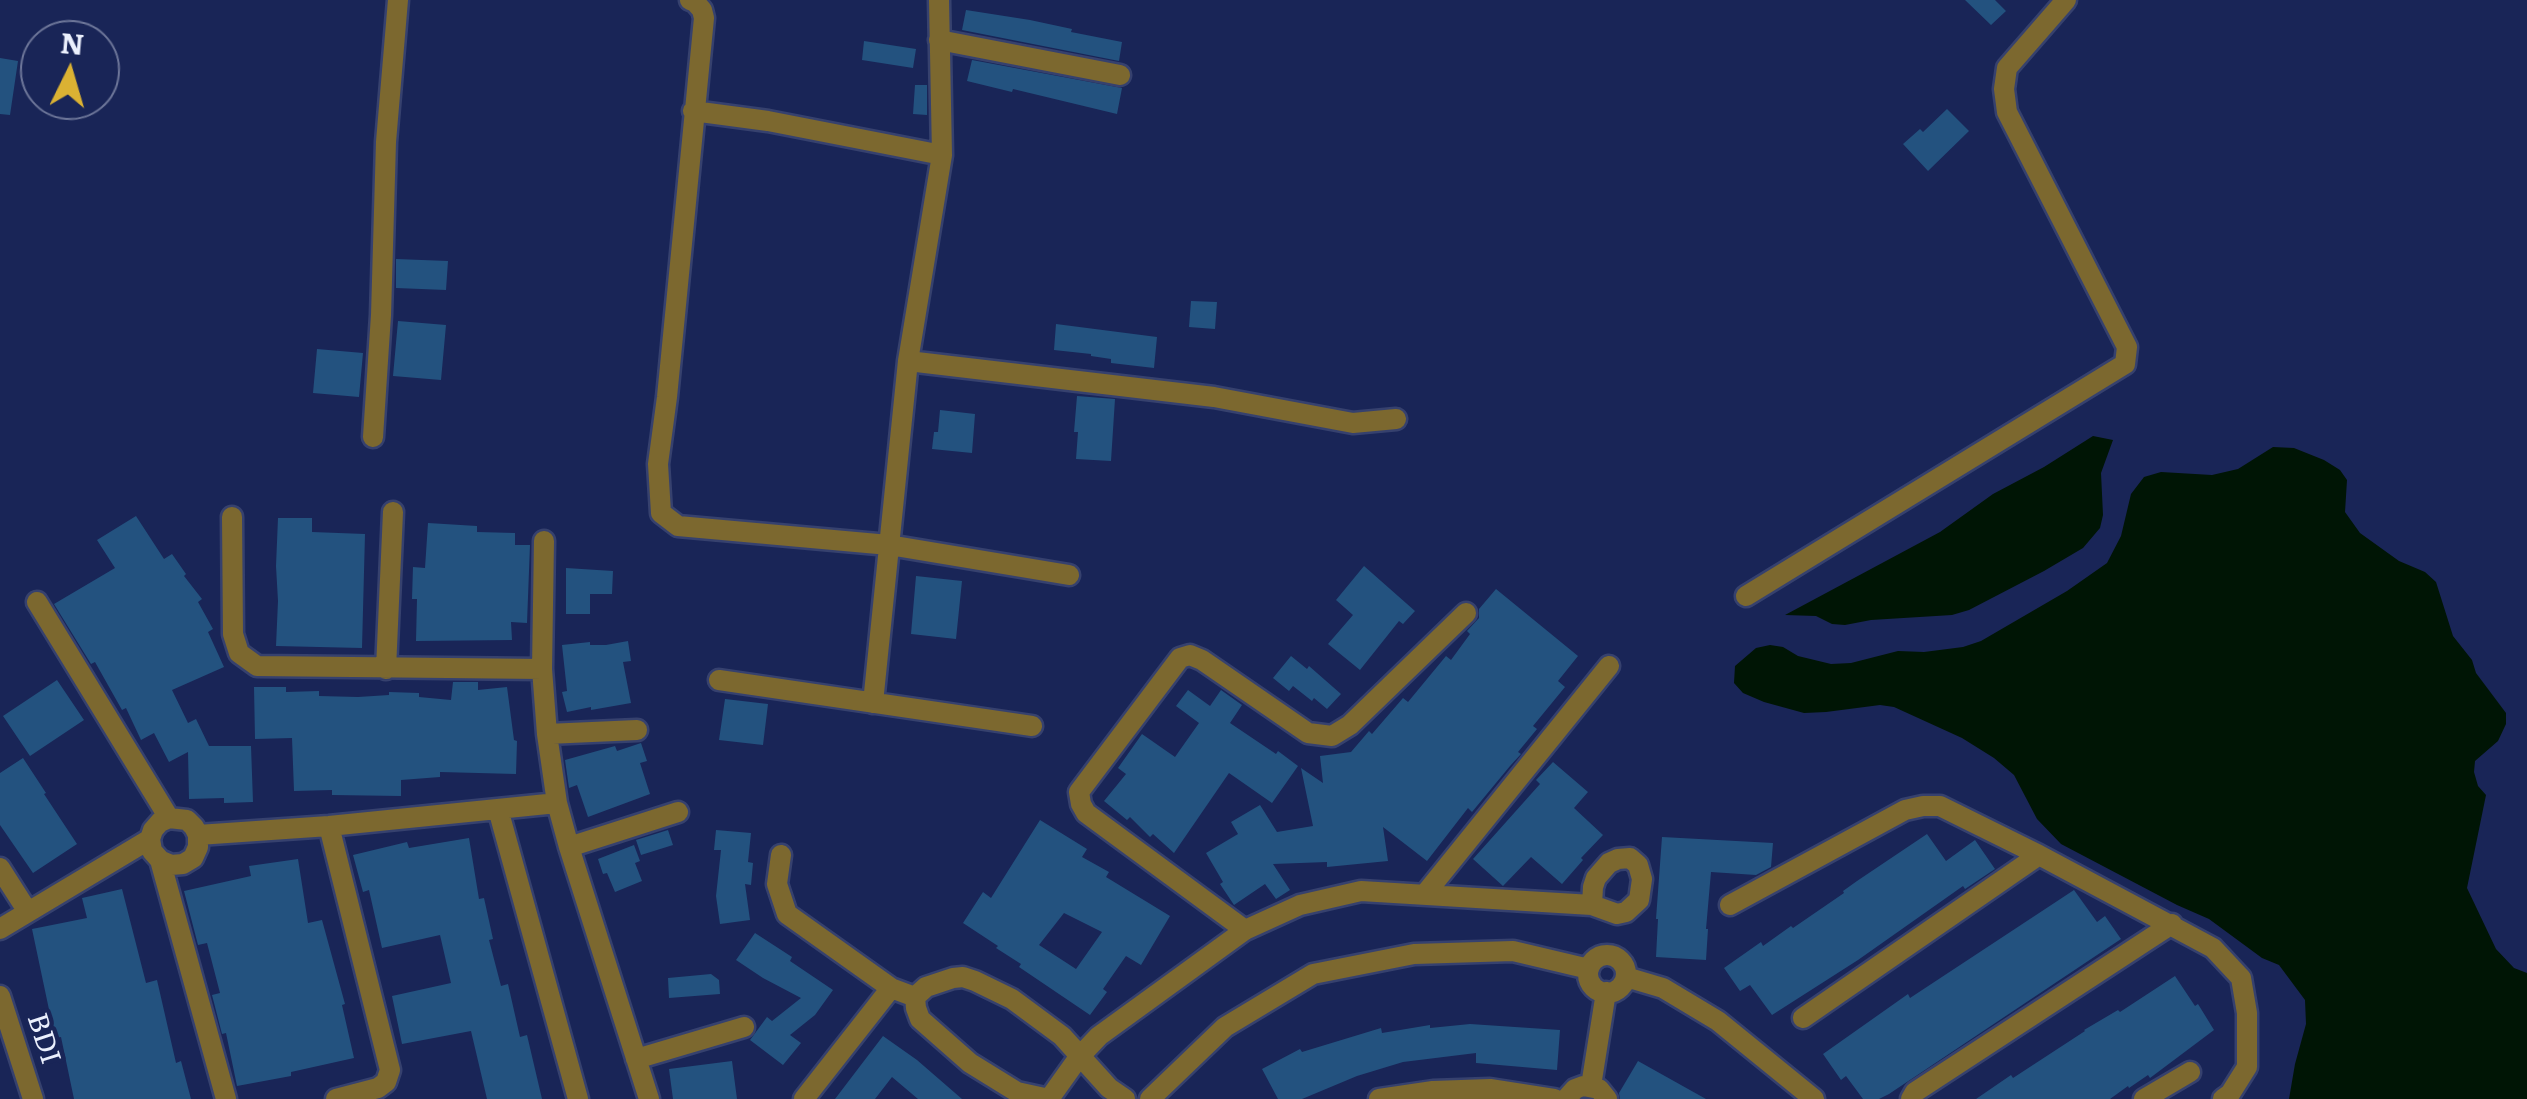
<!DOCTYPE html>
<html>
<head>
<meta charset="utf-8">
<style>
	body { margin:0 }
	#map { position:relative; width:2527px; height:1099px; overflow:hidden; background:#192557; font-family:Literata,serif }
	canvas { display:block }
	.north { position:absolute; left:20px; top:20px; width:100px; height:100px; box-sizing:border-box; background:#192557; border:2px solid #6d7699; border-radius:50%; rotate:5deg; font-size:28px; font-weight:700; line-height:40px; text-align:center; color:#ebf0fd }
	.north::after { content:''; display:block; margin:auto; width:35px; height:45px; background:#dbb233; clip-path:polygon(50% 0,100% 100%,50% 72%,0 100%) }
</style>
</head>
<body>
<div id="map">
<canvas width="2527" height="1099"></canvas>
<div class="north">N</div>
</div>
<script>
const g = document.querySelector('canvas').getContext('2d');
g.lineJoin = 'round';
function paint(path, color) {
  g.fillStyle = color;
  g.fill(path, 'evenodd');
}
function shape(rows) {
  const path = new Path2D();
  for (const r of rows) {
    if (r.length === 3) {
      path.moveTo(r[0] + r[2], r[1]);
      path.arc(r[0], r[1], r[2], 0, 2 * Math.PI);
      continue;
    }
    path.moveTo(r[0], r[1]);
    for (let i = 2; i < r.length; i += 2) path.lineTo(r[i], r[i + 1]);
  }
  return path;
}
function trace(path, color, width, dash) {
  g.strokeStyle = color;
  g.lineWidth = width;
  g.lineCap = dash ? 'butt' : 'round';
  g.setLineDash(dash || []);
  g.stroke(path);
}
function write(font, color, halo, rows, align = 'center') {
  g.font = font + ' Literata,serif';
  g.lineWidth = 9;
  g.setLineDash([]);
  g.textBaseline = 'middle';
  g.strokeStyle = halo;
  g.fillStyle = color;
  for (const [text, x, y, turn = 0] of rows) {
    g.save();
    g.translate(x, y);
    g.rotate((+turn || 0) * Math.PI / 180);
    g.textAlign = isNaN(turn) ? turn : align;
    if (halo) g.strokeText(text, 0, 0);
    g.fillText(text, 0, 0);
    g.restore();
  }
}
const water = shape([
	[2093,436,2113,440,2101,473,2103,515,2100,528,2083,548,2044,571,1969,610,1952,615,1871,620,1845,625,1832,624,1816,616,1785,615,1940,532,1993,494,2044,467],
	[2273,447,2294,448,2324,460,2340,470,2347,480,2345,512,2360,533,2399,561,2425,572,2436,582,2453,636,2472,660,2476,673,2506,713,2506,724,2498,741,2475,761,2474,772,2478,786,2486,795,2467,888,2496,949,2514,968,2527,973,2527,1099,2289,1099,2295,1064,2306,1024,2305,1000,2279,965,2262,958,2209,919,2177,905,2061,844,2037,819,2014,775,1994,758,1962,738,1894,707,1880,705,1826,712,1804,713,1764,702,1743,693,1734,683,1735,666,1756,648,1770,645,1783,647,1798,656,1831,664,1851,663,1898,651,1924,652,1963,647,1981,641,2067,591,2107,563,2121,536,2131,494,2144,477,2161,472,2212,475,2238,469]
]);
const building = shape([
	[1965,0,1995,0,2006,11,1991,25],
	[966,10,1030,20,1072,29,1071,32,1122,42,1119,61,962,30],
	[864,41,916,49,913,68,862,60],
	[0,58,18,61,10,115,0,114],
	[972,60,1122,88,1117,114,1013,89,1012,92,967,81],
	[915,85,927,85,927,115,913,114],
	[1947,109,1969,131,1928,171,1903,144,1920,129,1923,132],
	[396,259,448,261,446,290,396,288],
	[1191,301,1217,302,1215,329,1189,327],
	[398,321,446,325,441,380,393,376],
	[1056,324,1157,337,1154,368,1111,363,1111,359,1091,356,1091,354,1054,350],
	[317,349,363,353,359,397,313,393],
	[1077,396,1115,399,1111,461,1076,459,1078,432,1074,432],
	[940,410,975,414,972,453,932,449,934,432,938,432],
	[136,516,164,559,172,554,186,574,184,576,202,599,198,602,213,629,208,632,224,667,172,690,188,723,196,719,209,746,251,746,253,802,224,803,224,798,189,799,188,752,169,762,154,733,141,740,126,708,122,710,95,662,91,664,54,604,115,568,97,540],
	[278,518,312,518,312,532,365,534,362,648,276,646,278,601,276,566],
	[428,523,477,526,477,532,515,533,515,545,530,545,527,623,511,622,512,640,416,641,417,599,412,599,413,567,425,568],
	[1364,566,1415,611,1403,624,1399,621,1360,670,1328,644,1353,615,1336,600],
	[566,568,613,571,612,594,590,594,590,614,566,614],
	[916,576,962,581,956,639,911,634],
	[1496,589,1578,656,1558,681,1565,687,1533,726,1537,729,1518,752,1521,754,1510,766,1472,812,1468,808,1427,861,1383,827,1388,861,1327,867,1327,862,1273,864,1290,890,1276,899,1265,884,1234,905,1220,884,1223,882,1206,853,1238,834,1231,822,1260,805,1277,832,1313,826,1301,768,1323,783,1320,756,1351,752,1369,731,1372,734,1403,698,1408,702,1446,656,1451,660,1470,634,1467,631,1479,618,1479,609],
	[628,641,631,661,623,662,631,703,591,710,591,707,567,712,562,692,567,691,562,645,590,642,590,645,606,645],
	[1291,656,1307,669,1309,666,1341,694,1327,709,1314,698,1312,701,1293,686,1289,691,1273,678],
	[57,680,84,720,30,756,3,716],
	[453,682,478,682,478,690,507,687,514,740,517,741,516,774,440,772,440,777,401,780,401,796,332,795,332,790,294,791,292,738,255,739,254,687,286,687,286,692,319,691,319,696,358,697,389,695,389,692,419,693,419,697,451,700],
	[1188,690,1210,706,1221,690,1242,705,1230,723,1276,754,1278,751,1298,766,1272,803,1229,773,1174,853,1153,834,1150,837,1130,817,1127,820,1104,801,1126,774,1118,768,1142,734,1175,757,1199,723,1176,706],
	[725,699,768,704,763,745,719,740],
	[641,743,647,761,640,763,650,794,588,817,577,785,569,788,565,760,615,746,617,751],
	[23,758,46,793,44,794,77,844,33,873,0,825,0,773],
	[1553,762,1588,792,1574,808,1603,835,1581,858,1583,860,1562,884,1531,857,1503,886,1473,859,1540,784,1536,780],
	[1040,820,1087,849,1082,857,1109,872,1106,877,1170,916,1141,965,1126,956,1103,989,1107,992,1090,1015,1019,967,1021,964,996,948,998,946,963,923,983,892,991,898],
	[1064,913,1102,932,1076,969,1039,945],
	[668,830,673,845,641,855,636,840],
	[716,830,751,833,748,862,753,863,751,885,745,884,750,920,720,924,716,896,721,850,714,850],
	[1927,834,1946,861,1975,840,1995,869,1965,889,1963,886,1858,960,1772,1015,1750,985,1740,991,1724,968,1761,942,1763,946,1791,926,1793,928,1844,893,1843,891,1857,881],
	[1662,837,1773,843,1771,867,1756,875,1711,872,1706,929,1708,929,1706,960,1656,957,1658,919,1656,919],
	[469,838,479,899,484,898,493,939,489,940,501,986,508,984,520,1037,527,1035,542,1099,487,1099,471,1031,402,1044,392,996,451,983,440,935,382,948,369,890,363,892,353,855,407,842,409,848],
	[634,845,640,861,635,863,642,881,615,892,607,873,603,874,598,859],
	[298,859,308,923,322,920,345,1004,342,1005,354,1058,291,1072,291,1076,237,1086,226,1033,222,1034,212,995,220,993,207,943,198,945,184,891,251,876,249,866],
	[122,889,146,983,157,980,176,1063,181,1061,191,1099,74,1099,61,1037,55,1038,32,929,87,918,82,898],
	[2074,890,2097,922,2105,916,2121,939,1889,1094,1879,1099,1863,1099,1846,1076,1841,1080,1823,1054,1908,994,1910,998],
	[755,933,792,957,790,961,833,990,815,1015,790,1035,801,1043,783,1065,750,1040,767,1017,772,1021,801,998,763,978,736,960],
	[711,974,719,980,720,994,669,998,668,978],
	[2175,976,2195,1006,2198,1004,2214,1030,2150,1078,2148,1075,2129,1088,2128,1086,2110,1099,1976,1099,2011,1075,2013,1078,2085,1031,2084,1030,2118,1010,2120,1012],
	[1470,1024,1560,1030,1557,1070,1476,1063,1476,1053,1403,1062,1357,1076,1302,1099,1278,1099,1262,1069,1300,1049,1302,1052,1381,1028,1382,1033,1430,1025,1430,1028],
	[883,1036,917,1060,962,1099,918,1099,892,1077,875,1099,835,1099],
	[732,1061,737,1099,673,1099,669,1069],
	[1638,1061,1706,1099,1620,1099,1619,1093]
]);
const minor = shape([
	[690,0,695,2,702,10,704,18,667,397,658,464,661,513,678,526,889,545,1069,575],
	[939,40,1120,75],
	[693,111,768,121,942,155],
	[908,361,1214,397,1353,423,1396,419],
	[373,437,381,315,386,142,398,0],
	[232,517,233,634,239,653,257,666,542,669],
	[544,541,542,669,547,734,557,803,569,847,649,1099],
	[1746,596,2125,364,2127,347,2007,112,2004,89,2007,68,2066,0],
	[37,602,169,818],
	[386,669,393,512],
	[719,680,1032,726],
	[873,703,908,361,942,155,939,0],
	[547,734,637,730],
	[498,809,578,1099],
	[329,826,390,1070,386,1082,378,1088,336,1099],
	[198,835,329,826,557,803],
	[569,847,678,812],
	[781,855,777,884,787,914,891,988,915,997],
	[160,860,226,1099],
	[0,868,28,912],
	[1425,894,1609,666],
	[1730,905,1905,810,1923,806,1940,806,2039,855,2213,948,2241,978,2247,1013,2247,1067,2230,1094,2223,1099],
	[0,929,150,839,153,830,160,822,169,818,187,820,194,827,198,835,198,847,193,858,183,864,171,865,160,860,152,851,150,839],
	[1245,930,1086,813,1081,804,1079,792,1180,658,1190,655,1202,660,1308,733,1332,736,1350,725,1466,613],
	[1607,974,19],
	[1626,977,1663,988,1718,1021,1814,1099],
	[0,996,33,1099],
	[915,997,916,1008,920,1019,970,1063,1017,1092,1049,1099,1079,1057,1099,1036,1245,930,1300,905,1361,891,1592,905,1617,914,1626,912,1639,900,1642,879,1638,865,1630,858,1618,859,1609,863,1596,878,1593,887,1592,905],
	[915,997,926,987,953,978,963,977,975,981,1012,999,1062,1036,1109,1088,1125,1099],
	[1803,1018,2039,855],
	[636,1059,744,1027],
	[1591,1086,1606,992],
	[804,1099,891,988],
	[1150,1099,1225,1027,1313,974,1414,954,1513,951,1589,969],
	[1379,1099,1433,1091,1490,1089,1554,1099],
	[1566,1099,1575,1089,1583,1086,1599,1089,1607,1099],
	[1911,1099,1915,1092,2172,924],
	[2144,1099,2190,1072]
]);
const streetNames = [
	["BDI",43,1039,72]
];
paint(water, '#001505');
paint(building, '#23527f');
trace(minor, '#36416e', 25);
trace(minor, '#7c682f', 20);
write('28px', '#ebf0fd', '#192557', streetNames);
</script>
</body>
</html>
